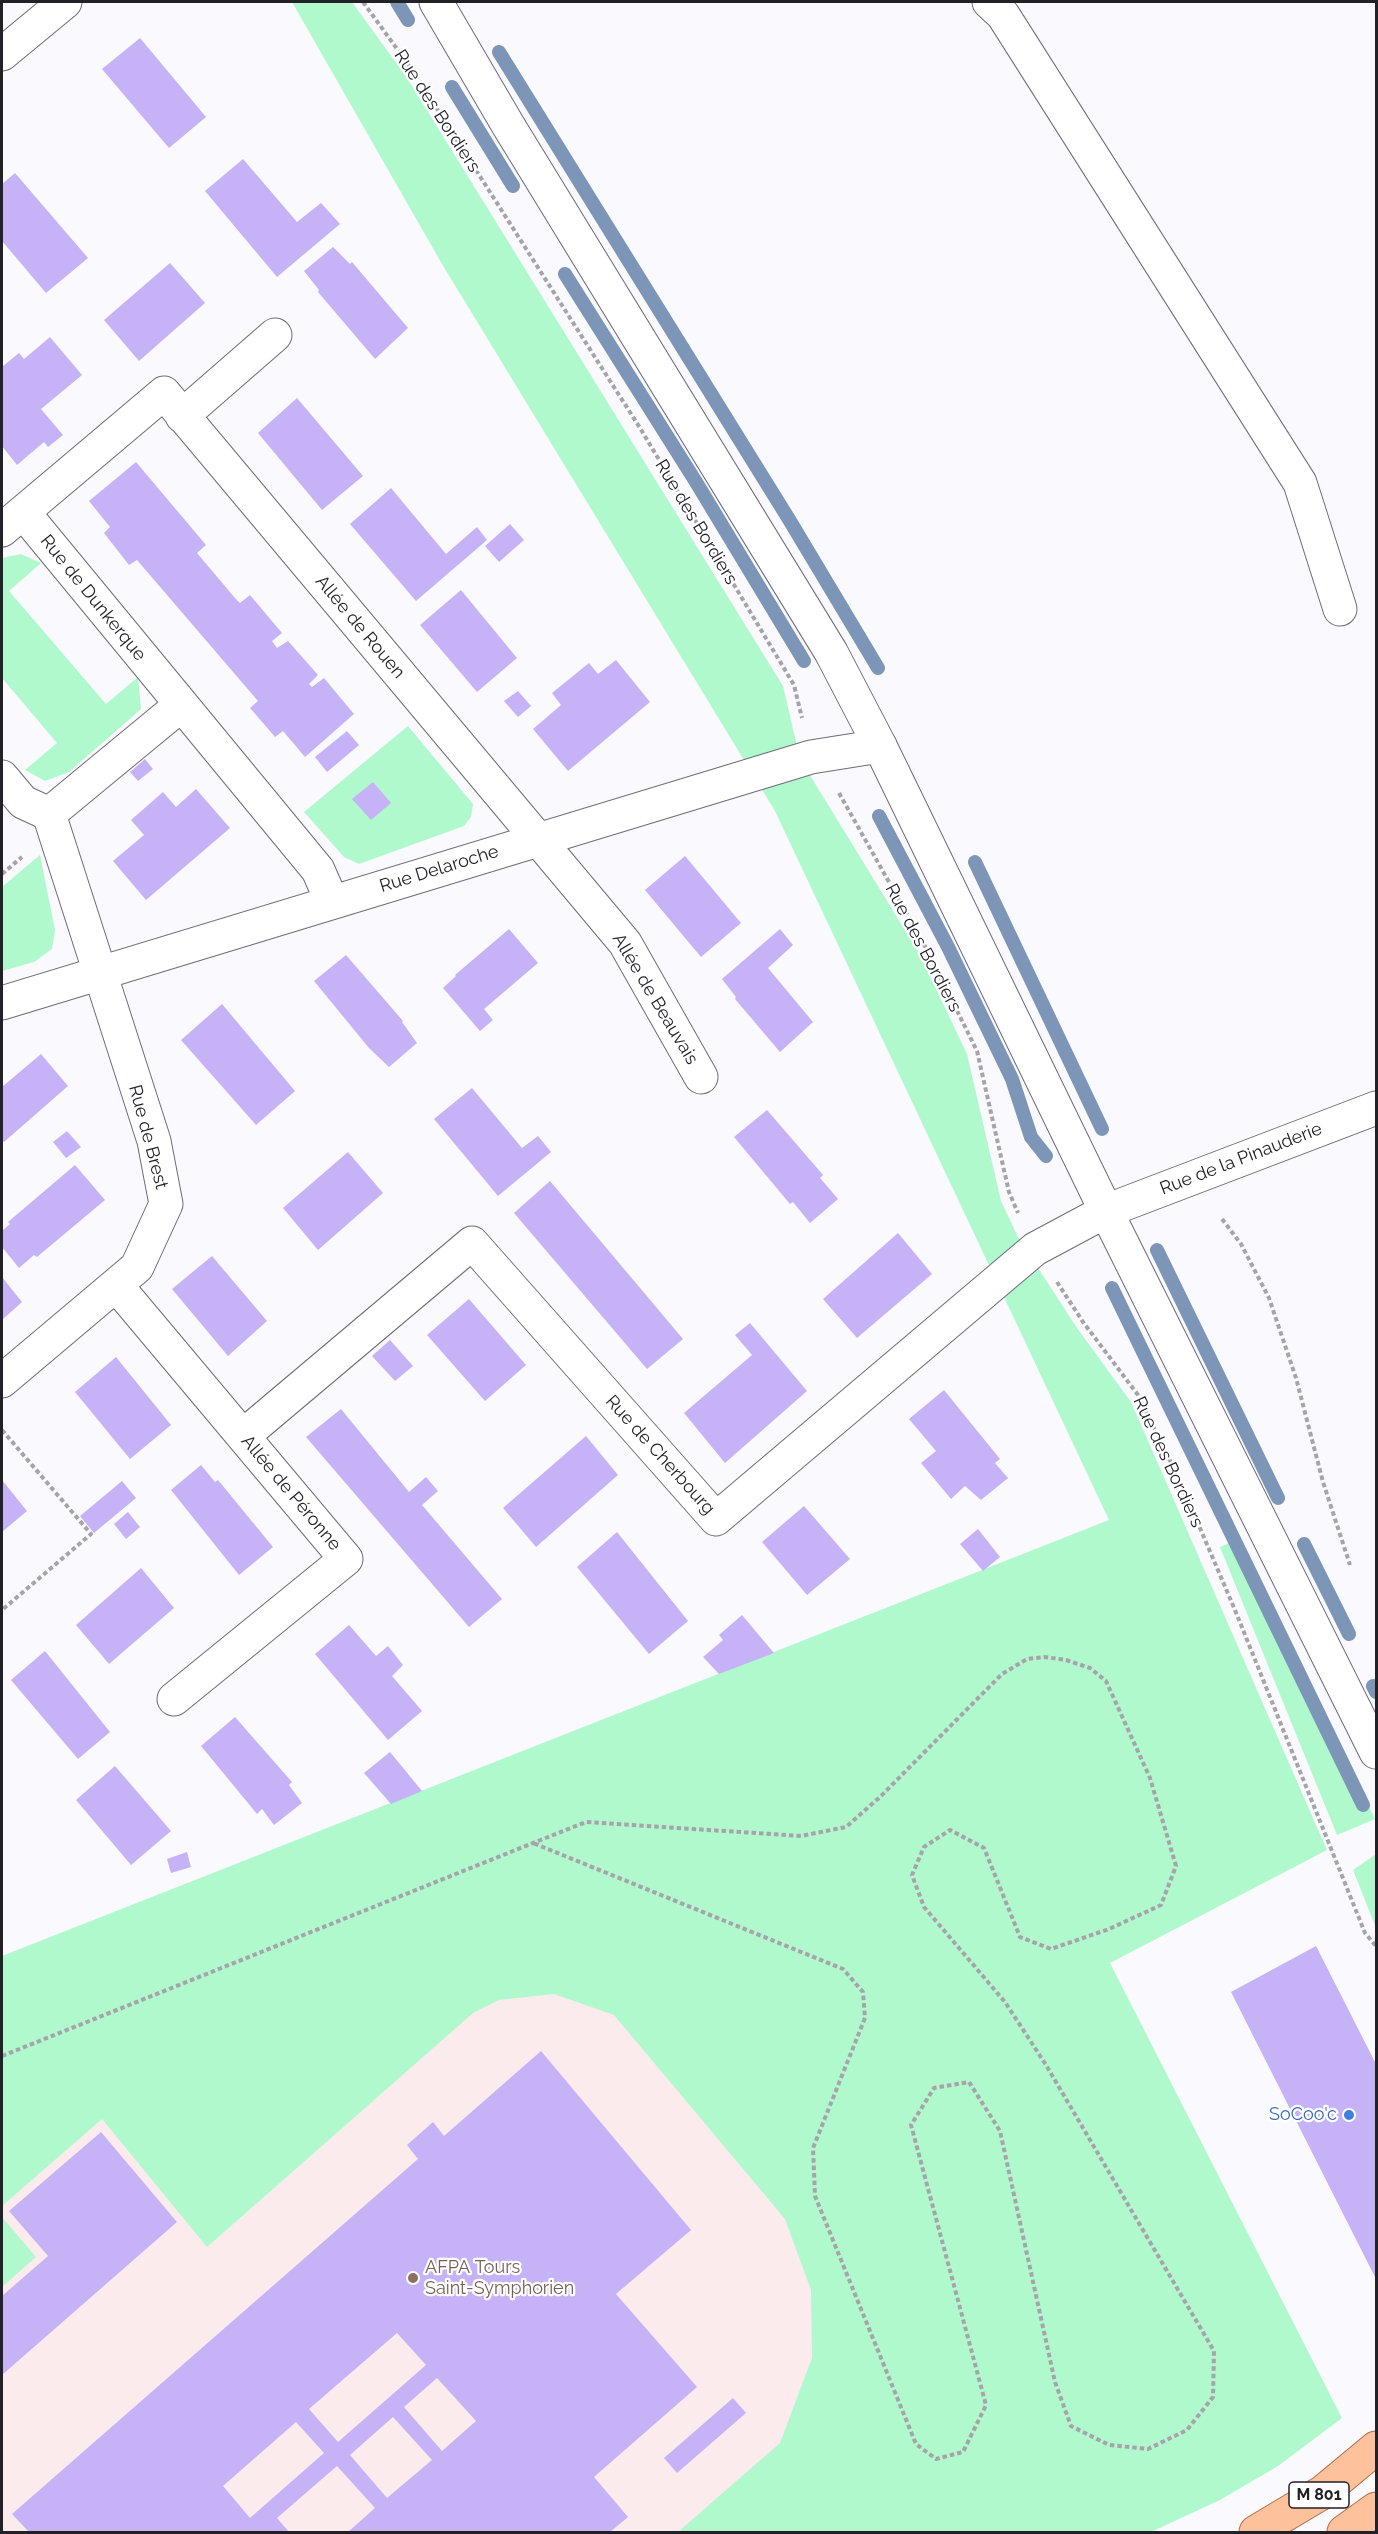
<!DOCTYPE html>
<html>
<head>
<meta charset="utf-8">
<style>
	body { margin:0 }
	#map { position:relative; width:1378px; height:2534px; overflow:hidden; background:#faf9fd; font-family:Raleway,sans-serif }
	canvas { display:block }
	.frame { position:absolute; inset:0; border:3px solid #232128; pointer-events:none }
</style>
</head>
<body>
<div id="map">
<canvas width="1378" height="2534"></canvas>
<div class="frame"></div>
</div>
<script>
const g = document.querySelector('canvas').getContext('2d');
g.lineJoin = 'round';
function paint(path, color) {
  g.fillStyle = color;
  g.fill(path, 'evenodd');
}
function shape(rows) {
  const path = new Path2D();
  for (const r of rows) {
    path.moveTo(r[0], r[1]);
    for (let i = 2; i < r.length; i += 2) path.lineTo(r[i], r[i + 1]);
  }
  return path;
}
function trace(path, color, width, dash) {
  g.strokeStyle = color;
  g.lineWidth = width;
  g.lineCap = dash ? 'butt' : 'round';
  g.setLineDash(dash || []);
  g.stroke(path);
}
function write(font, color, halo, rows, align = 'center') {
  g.font = font + ' Raleway,sans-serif';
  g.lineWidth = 4.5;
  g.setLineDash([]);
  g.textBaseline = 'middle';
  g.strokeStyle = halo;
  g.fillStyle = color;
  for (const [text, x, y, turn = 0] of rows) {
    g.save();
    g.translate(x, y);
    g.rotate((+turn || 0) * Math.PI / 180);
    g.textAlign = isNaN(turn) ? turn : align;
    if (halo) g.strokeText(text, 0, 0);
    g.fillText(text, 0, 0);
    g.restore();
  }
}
const education = shape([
	[629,1777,923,2532,2,2532,2,2023]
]);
const green = shape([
	[292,2,352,2,407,78,783,686,800,759,919,953,967,1054,1001,1201,1018,1237,1077,1328,1131,1402,1327,1850,1110,1963,1342,2418,1278,2466,1220,2500,1151,2532,678,2532,780,2443,812,2358,811,2290,785,2219,614,2015,554,1994,499,2000,473,2013,207,2247,102,2119,2,2206,2,1956,1109,1520,775,811,442,264],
	[21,554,41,563,9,591,106,704,138,677,141,709,69,772,45,781,25,770,57,743,2,678,2,558],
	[408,726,473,804,471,817,464,826,359,864,344,857,304,812],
	[40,855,55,930,52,949,34,962,2,971,2,887],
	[1238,1539,1375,1819,1337,1835,1220,1547],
	[1376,1854,1376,1928,1353,1870],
	[2,2217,36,2257,2,2287]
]);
const stream = shape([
	[397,2,408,20],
	[499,52,790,521,878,668],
	[452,87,513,186],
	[565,274,696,482,804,661],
	[879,816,948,947,1012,1079,1031,1137,1046,1156],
	[975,862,1102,1129],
	[1157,1250,1278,1498],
	[1112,1288,1363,1805],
	[1304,1544,1349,1634],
	[1373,1686,1376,1692]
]);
const building = shape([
	[140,38,206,117,169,148,102,69],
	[243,159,297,222,321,203,340,224,277,277,205,191],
	[15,173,88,258,46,293,2,241,2,184],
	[333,247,350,264,352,262,408,328,375,359,318,292,319,290,304,271],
	[170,263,205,303,139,361,104,320],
	[50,337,82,375,41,409,63,435,48,447,44,442,17,465,2,446,2,367,19,353,24,359],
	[297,398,363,476,322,510,258,433],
	[136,462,206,545,197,553,235,598,240,603,250,595,282,633,272,641,277,648,288,641,318,675,309,684,312,687,324,678,354,714,305,757,283,731,275,737,250,708,258,701,137,560,129,565,104,533,110,527,89,501],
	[391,488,446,554,477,527,487,540,416,601,350,524],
	[510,524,524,540,499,562,485,546],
	[461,590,517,658,477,692,420,625],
	[616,660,650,702,568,771,533,729,561,705,552,693,589,663,598,674],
	[518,691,531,706,518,717,504,701],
	[347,731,359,745,327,772,315,757],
	[145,759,153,769,138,781,130,772],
	[373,782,391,803,371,820,352,799],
	[196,789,230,828,146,900,113,861,144,835,131,820,163,792,176,807],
	[685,856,741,923,701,957,645,890],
	[509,929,538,963,484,1009,493,1020,480,1031,443,988,456,976,455,975],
	[780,929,793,945,768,968,813,1022,780,1052,735,999,736,997,722,979],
	[346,955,403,1021,402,1022,417,1043,389,1067,369,1048,314,981],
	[222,1004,295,1091,256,1125,181,1040],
	[41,1054,68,1086,4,1142,2,1140,2,1087],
	[472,1088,522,1148,538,1136,551,1152,498,1196,434,1119],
	[767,1110,823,1175,820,1178,838,1199,810,1223,793,1202,790,1204,734,1137],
	[67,1131,81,1147,66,1158,53,1142],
	[348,1152,383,1193,318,1250,283,1208],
	[75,1165,105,1200,37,1257,34,1255,19,1268,2,1247,2,1231,10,1224,8,1222],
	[550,1181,683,1339,647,1369,514,1213],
	[898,1233,932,1274,857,1338,823,1299],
	[212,1256,267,1321,228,1356,172,1289],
	[2,1277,22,1302,2,1320],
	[469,1299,526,1365,485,1401,427,1335],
	[750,1323,807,1391,725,1463,684,1413,752,1355,735,1335],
	[390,1340,413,1366,395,1381,372,1356],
	[116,1357,171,1425,130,1459,75,1392],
	[944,1390,1000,1459,995,1463,1008,1478,981,1500,965,1486,951,1499,921,1463,936,1451,909,1419],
	[341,1409,409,1492,426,1477,438,1491,422,1505,502,1599,469,1627,306,1437],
	[586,1436,618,1475,536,1547,503,1508],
	[201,1465,215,1482,218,1480,273,1547,239,1575,171,1490],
	[2,1480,27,1511,2,1532],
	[122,1481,136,1498,94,1533,80,1516],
	[804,1506,850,1559,807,1595,762,1542],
	[128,1512,140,1527,126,1539,114,1524],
	[978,1529,1000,1557,983,1571,960,1544],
	[617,1532,688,1621,649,1654,577,1567],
	[141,1568,174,1608,109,1664,76,1625],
	[742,1615,774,1653,719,1674,703,1657,723,1640,719,1635],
	[349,1625,376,1656,388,1646,403,1665,392,1676,422,1711,388,1740,315,1654],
	[45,1651,110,1732,78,1759,11,1680],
	[235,1717,292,1782,289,1785,302,1803,274,1825,262,1809,257,1814,201,1746],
	[390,1752,422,1791,391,1804,364,1773],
	[115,1766,171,1831,131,1865,76,1800],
	[187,1852,191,1867,171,1873,167,1859],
	[1316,1946,1376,2064,1376,2279,1231,1992],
	[541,2051,691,2230,616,2294,697,2387,594,2477,628,2517,610,2532,348,2532,375,2508,337,2466,277,2518,289,2532,29,2532,12,2514,418,2159,407,2145,433,2122,444,2136],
	[397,2333,426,2365,338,2442,309,2409],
	[437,2378,476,2421,442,2451,404,2407],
	[393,2417,432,2460,387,2498,350,2455],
	[296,2422,324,2453,250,2518,223,2486],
	[101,2132,177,2222,2,2375,2,2296,48,2256,9,2211],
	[733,2398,746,2413,677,2473,664,2458]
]);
const path = shape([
	[363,2,413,71,640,428,794,685,802,718],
	[839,793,926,948,977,1051,1009,1192,1018,1213],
	[2,874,22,857],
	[1222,1219,1241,1244,1269,1298,1296,1378,1323,1482,1350,1565],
	[1057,1282,1083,1322,1138,1395,1179,1479,1235,1610,1365,1933,1376,1946],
	[2,1430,91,1534,2,1610],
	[2,2056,533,1843,586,1822,801,1836,846,1827,880,1797,1002,1674,1027,1659,1045,1657,1066,1660,1090,1668,1106,1681,1150,1778,1176,1866,1161,1905,1109,1929,1051,1949,1020,1937,984,1848,950,1830,924,1847,912,1875,924,1907,1005,2002,1046,2065,1214,2351,1213,2397,1187,2430,1148,2449,1109,2445,1071,2426,1055,2382,1000,2131,969,2082,934,2088,911,2125,986,2405,963,2452,936,2459,916,2444,815,2196,813,2148,865,2018,863,1992,843,1969,533,1843]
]);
const street = shape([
	[989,2,1003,15,1300,483,1340,609],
	[2,54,65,2],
	[182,416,275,335],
	[23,512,164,393,625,943,701,1077],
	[2,530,23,512,318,870,332,902],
	[2,777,23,802,49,814,154,1141,166,1204,137,1267,2,1381],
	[49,814,181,705],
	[2,1003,811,757,880,746],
	[116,1285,346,1559,174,1699],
	[243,1436,472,1243,716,1519,1035,1249,1106,1211,1376,1108]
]);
const secondary = shape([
	[436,2,508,125,831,652,880,746,1106,1211,1376,1752]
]);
const primary = shape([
	[1256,2532,1323,2492,1376,2448],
	[1344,2532,1376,2509]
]);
const markers = [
	[1349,2115,6,"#3f7fe0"],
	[413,2278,6,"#8d6e63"]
];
const shields = [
	[1319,2495,60]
];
const shieldNames = [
	["M 801",1319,2495]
];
const streetNames = [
	["Rue des Bordiers",437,111,57],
	["Rue des Bordiers",696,522,59],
	["Rue de Dunkerque",93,598,51],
	["Allée de Rouen",360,627,50],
	["Rue Delaroche",439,869,-17],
	["Rue des Bordiers",923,948,62],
	["Allée de Beauvais",655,999,59],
	["Rue de Brest",148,1137,75],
	["Rue de la Pinauderie",1241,1159,-21],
	["Rue de Cherbourg",660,1455,48],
	["Rue des Bordiers",1168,1462,65],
	["Allée de Péronne",291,1493,50]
];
const shopNames = [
	["SoCoo'c",1337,2115]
];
const educationNames = [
	["AFPA Tours",425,2268],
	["Saint-Symphorien",425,2289]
];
paint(education, '#fcebed');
paint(green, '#aff9cc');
trace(stream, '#7d96b7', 14);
paint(building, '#c6b2f7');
trace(street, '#6f6b7b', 35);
trace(secondary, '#6f6b7b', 35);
trace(primary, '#b06e47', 35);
trace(path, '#a6a4aa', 4, [4.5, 3]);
trace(street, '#fff', 33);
trace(secondary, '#fff', 33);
trace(primary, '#fdc19b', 33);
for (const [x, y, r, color] of markers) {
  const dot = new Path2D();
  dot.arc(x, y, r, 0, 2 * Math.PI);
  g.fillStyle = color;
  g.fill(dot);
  trace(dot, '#fff', 2);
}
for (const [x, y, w] of shields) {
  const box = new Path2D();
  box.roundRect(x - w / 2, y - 13, w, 26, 4.5);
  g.fillStyle = '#fff';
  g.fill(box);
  trace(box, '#232128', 1.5);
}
write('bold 16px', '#232128', null, shieldNames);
write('18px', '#232128', '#fff', streetNames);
write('18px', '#366cbe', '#fff', shopNames, 'right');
write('18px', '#785e54', '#fff', educationNames, 'left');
</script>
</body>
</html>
